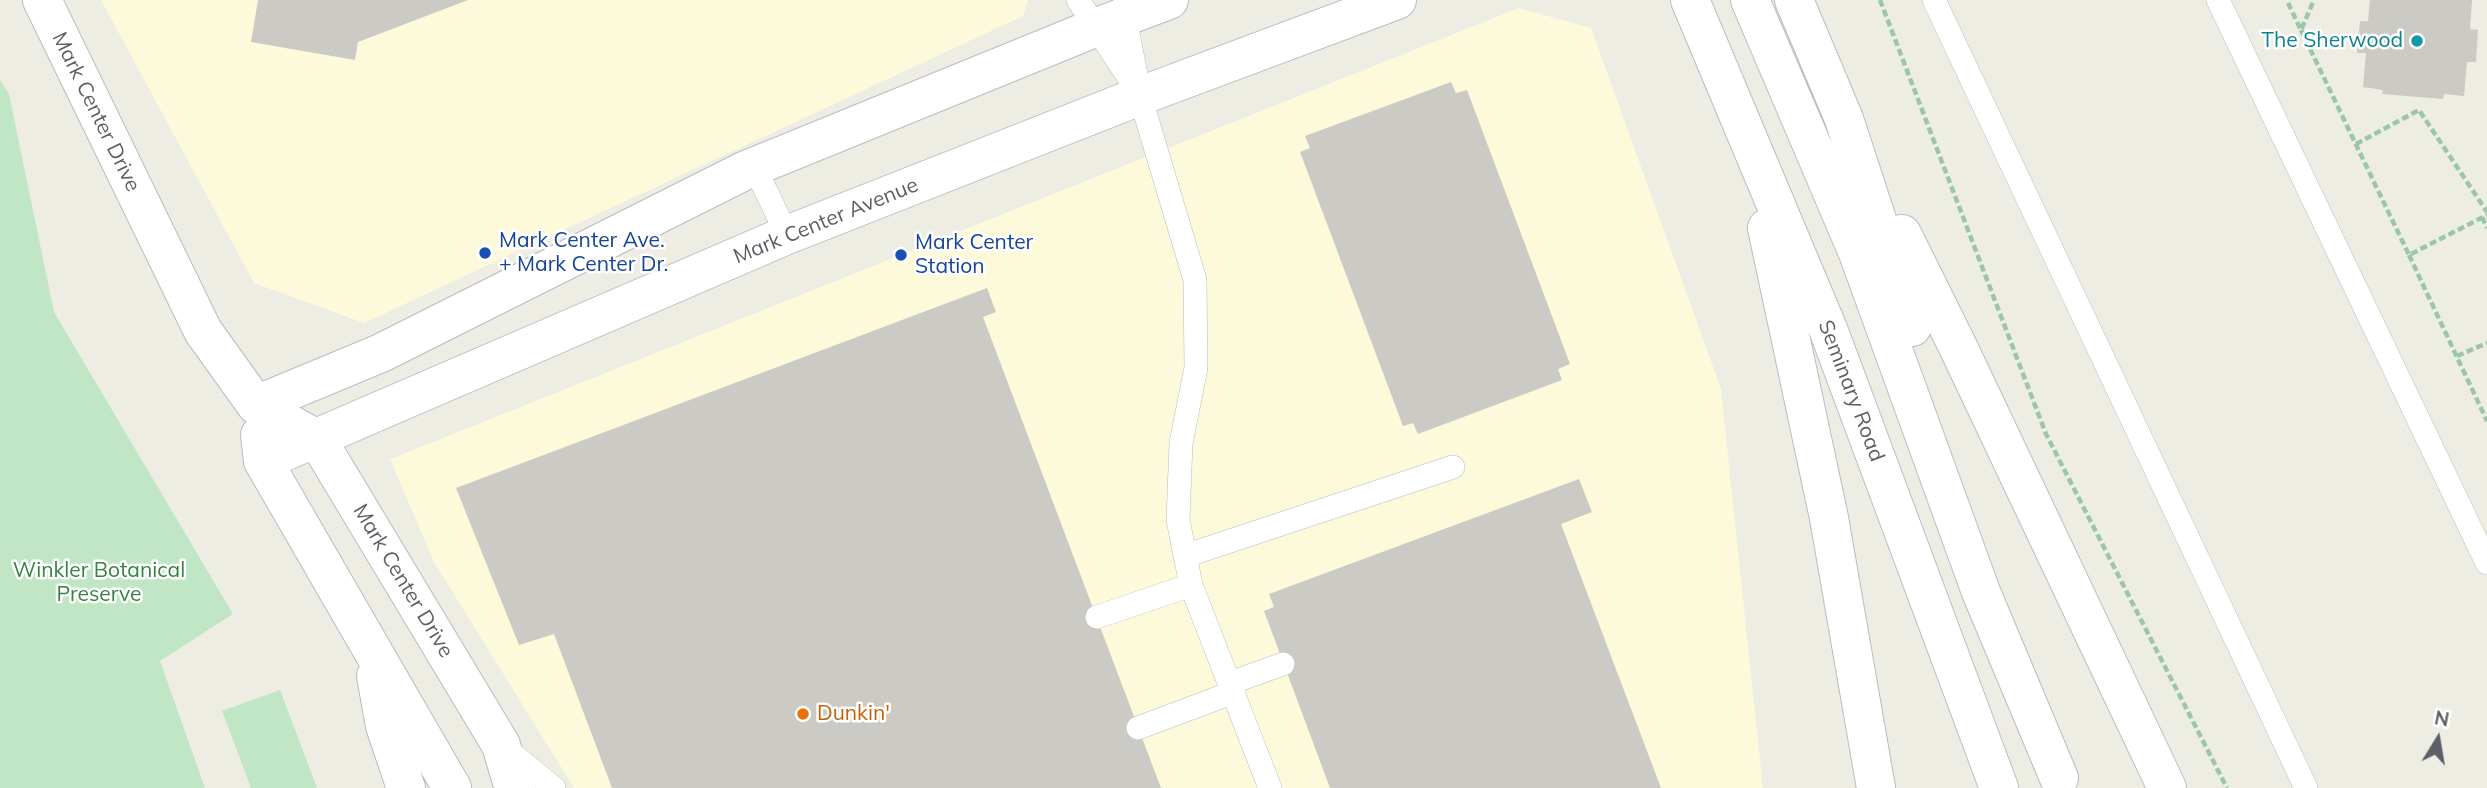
<!DOCTYPE html>
<html>
<head>
<meta charset="utf-8">
<style>
	body { margin:0 }
	#map { position:relative; width:2487px; height:788px; overflow:hidden; background:#eeede4; font-family:Mulish,sans-serif }
	canvas { display:block }
	.north { position:absolute; left:2403px; top:704px; width:70px; height:70px; -webkit-text-stroke:5px #fff; paint-order:stroke; rotate:11deg; font-size:19px; font-weight:700; line-height:28px; text-align:center; color:#5c5f65 }
	.north::after { content:''; display:block; margin:auto; width:24px; height:32px; background:#5c5f65; clip-path:polygon(50% 0,100% 100%,50% 72%,0 100%) }
</style>
</head>
<body>
<div id="map">
<canvas width="2487" height="788"></canvas>
<div class="north">N</div>
</div>
<script>
const g = document.querySelector('canvas').getContext('2d');
g.lineJoin = 'round';
function paint(path, color) {
  g.fillStyle = color;
  g.fill(path, 'evenodd');
}
function shape(rows) {
  const path = new Path2D();
  for (const r of rows) {
    path.moveTo(r[0], r[1]);
    for (let i = 2; i < r.length; i += 2) path.lineTo(r[i], r[i + 1]);
  }
  return path;
}
function trace(path, color, width, dash) {
  g.strokeStyle = color;
  g.lineWidth = width;
  g.lineCap = dash ? 'butt' : 'round';
  g.setLineDash(dash || []);
  g.stroke(path);
}
function write(font, color, halo, rows, align = 'center') {
  g.font = font + ' Mulish,sans-serif';
  g.lineWidth = 5;
  g.setLineDash([]);
  g.textBaseline = 'middle';
  g.strokeStyle = halo;
  g.fillStyle = color;
  for (const [text, x, y, turn = 0] of rows) {
    g.save();
    g.translate(x, y);
    g.rotate((+turn || 0) * Math.PI / 180);
    g.textAlign = isNaN(turn) ? turn : align;
    if (halo) g.strokeText(text, 0, 0);
    g.fillText(text, 0, 0);
    g.restore();
  }
}
const commercial = shape([
	[101,0,1028,0,1023,16,364,323,254,283],
	[1519,8,1591,28,1721,389,1763,788,574,788,434,562,390,459]
]);
const green = shape([
	[0,80,9,94,54,312,233,614,160,661,205,788,0,788],
	[280,690,317,788,251,788,222,711]
]);
const building = shape([
	[258,0,468,0,358,42,355,60,251,42],
	[2370,0,2472,0,2470,29,2478,30,2476,62,2467,62,2464,96,2444,94,2443,99,2382,94,2383,90,2363,87,2366,53,2357,53,2360,21,2368,21],
	[1451,82,1456,93,1467,90,1570,364,1558,369,1562,380,1418,434,1413,423,1403,426,1300,152,1310,148,1305,136],
	[987,288,996,312,983,317,1161,788,612,788,554,634,519,645,456,488],
	[1579,479,1592,512,1561,524,1661,788,1330,788,1264,611,1274,607,1269,594]
]);
const path = shape([
	[1880,0,2046,434,2227,788],
	[2288,3,2301,30,2314,0],
	[2301,30,2409,255,2487,215],
	[2356,144,2419,110,2487,212],
	[2482,217,2487,228],
	[2409,255,2487,421],
	[2457,356,2487,343]
]);
const service = shape([
	[1078,0,1133,84],
	[1934,0,2306,788],
	[2218,0,2487,563],
	[1123,7,1140,96,1195,280,1196,368,1181,443,1178,520,1191,585,1270,788],
	[754,166,787,235],
	[1185,556,1453,467],
	[1097,617,1191,585],
	[1230,683,1283,664],
	[1138,728,1234,692],
	[505,748,554,788]
]);
const minor = shape([
	[42,0,203,331,256,405,317,439,501,745,511,779,516,788],
	[256,405,381,353,746,170,1097,27,1169,0],
	[260,435,263,461,452,788],
	[263,461,787,235,1140,96,1397,0],
	[376,676,385,726,406,788]
]);
const secondary = shape([
	[1690,0,1828,329,1999,788],
	[1750,0,1858,253,1981,592,2059,778],
	[1794,0,1844,119,1912,327],
	[1767,228,1829,518,1876,788],
	[1902,234,1959,349,2167,788]
]);
const markers = [
	[2417,41,7,"#0f9aa8"],
	[485,253,7,"#1a4fb4"],
	[901,255,7,"#1a4fb4"],
	[803,714,7,"#e8710a"]
];
const cultureNames = [
	["The Sherwood",2403,41]
];
const streetNames = [
	["Mark Center Drive",96,112,64],
	["Mark Center Avenue",826,221,-22],
	["Seminary Road",1851,391,69],
	["Mark Center Drive",403,581,59]
];
const transitNames = [
	["Mark Center Ave.",499,241],
	["+ Mark Center Dr.",499,265],
	["Mark Center",915,243],
	["Station",915,267]
];
const parkNames = [
	["Winkler Botanical",99,571],
	["Preserve",99,595]
];
const foodNames = [
	["Dunkin'",817,714]
];
paint(commercial, '#fdf9db');
paint(green, '#c1e6c5');
paint(building, '#cccac4');
trace(service, '#b9bbc0', 24);
trace(minor, '#b9bbc0', 40);
trace(secondary, '#babcc2', 40);
trace(path, '#9bc6ac', 4.5, [7, 3.5]);
trace(service, '#fff', 23);
trace(minor, '#fff', 38);
trace(secondary, '#fff', 38);
for (const [x, y, r, color] of markers) {
  const dot = new Path2D();
  dot.arc(x, y, r, 0, 2 * Math.PI);
  g.fillStyle = color;
  g.fill(dot);
  trace(dot, '#fff', 2.5);
}
write('21px', '#0d838f', '#fff', cultureNames, 'right');
write('21px', '#5c5f65', '#fff', streetNames);
write('21px', '#164399', '#fff', transitNames, 'left');
write('21px', '#368242', '#fff', parkNames);
write('21px', '#c56008', '#fff', foodNames, 'left');
</script>
</body>
</html>
